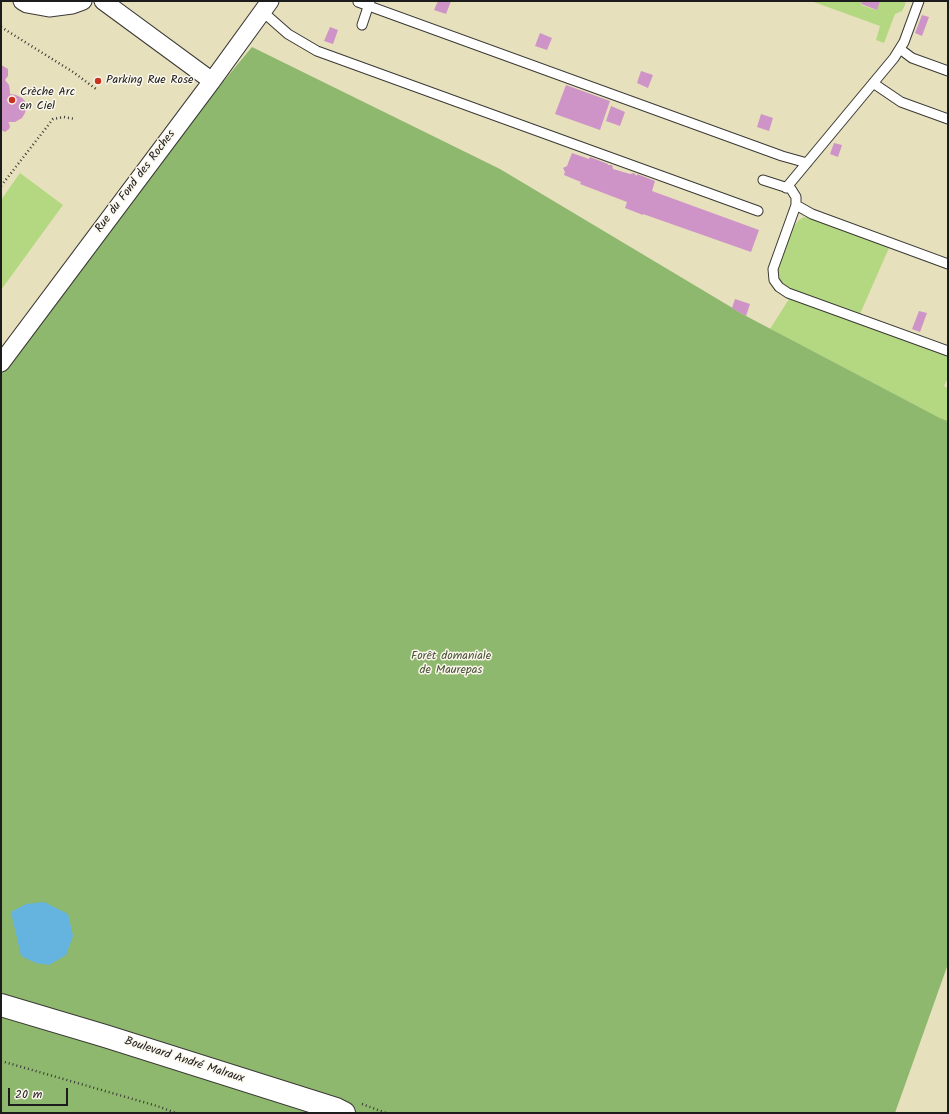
<!DOCTYPE html>
<html>
<head>
<meta charset="utf-8">
<style>
	body { margin:0 }
	#map { position:relative; width:949px; height:1114px; overflow:hidden; background:#e7e0bc; font-family:Kalam,sans-serif }
	canvas { display:block }
	.frame { position:absolute; inset:0; border:2px solid #1c1c1c; pointer-events:none }
	.scale { position:absolute; left:8px; top:1088px; width:60px; height:18px; box-sizing:border-box; border:2px solid #1c1c1c; border-top:0; padding-left:5px; font-size:12px; line-height:14px; white-space:nowrap; color:#1c1c1c; -webkit-text-stroke:3px #fbf7ec; paint-order:stroke }
</style>
</head>
<body>
<div id="map">
<canvas width="949" height="1114"></canvas>
<div class="frame"></div>
<div class="scale">20 m</div>
</div>
<script>
const g = document.querySelector('canvas').getContext('2d');
g.lineJoin = 'round';
function paint(path, color) {
  g.fillStyle = color;
  g.fill(path, 'evenodd');
}
function shape(rows) {
  const path = new Path2D();
  for (const r of rows) {
    path.moveTo(r[0], r[1]);
    for (let i = 2; i < r.length; i += 2) path.lineTo(r[i], r[i + 1]);
  }
  return path;
}
function trace(path, color, width, dash) {
  g.strokeStyle = color;
  g.lineWidth = width;
  g.lineCap = dash ? 'butt' : 'round';
  g.setLineDash(dash || []);
  g.stroke(path);
}
function write(font, color, halo, rows, align = 'center') {
  g.font = font + ' Kalam,sans-serif';
  g.lineWidth = 3;
  g.setLineDash([]);
  g.textBaseline = 'middle';
  g.strokeStyle = halo;
  g.fillStyle = color;
  for (const [text, x, y, turn = 0] of rows) {
    g.save();
    g.translate(x, y);
    g.rotate((+turn || 0) * Math.PI / 180);
    g.textAlign = isNaN(turn) ? turn : align;
    if (halo) g.strokeText(text, 0, 0);
    g.fillText(text, 0, 0);
    g.restore();
  }
}
const green = shape([
	[811,1,862,1,861,5,876,10,880,1,906,1,905,5,902,11,895,14,884,43,876,40,880,26],
	[20,173,63,205,1,290,1,200],
	[804,217,810,218,889,248,860,314,791,290,784,286,780,279,777,272,793,227,799,220],
	[789,299,948,355,948,378,944,386,948,388,948,421,940,418,770,329]
]);
const forest = shape([
	[252,47,500,169,746,316,940,418,948,421,948,964,895,1113,1,1113,1,348]
]);
const water = shape([
	[44,902,68,914,73,936,66,955,49,965,36,963,21,956,11,912,26,904]
]);
const building = shape([
	[438,1,451,1,446,14,434,10],
	[862,1,880,1,877,10,861,4],
	[922,15,929,17,922,36,915,33],
	[330,27,338,30,333,44,324,41],
	[540,33,552,38,547,50,535,46],
	[1,66,3,66,8,69,8,76,5,80,9,85,10,92,10,94,16,95,22,98,25,101,26,107,25,113,22,118,15,122,8,122,9,123,10,127,9,129,5,132,1,130],
	[641,71,653,75,648,88,637,83],
	[566,85,610,101,600,130,555,114],
	[611,106,625,112,620,126,606,121],
	[761,114,773,118,769,131,757,127],
	[834,143,842,145,838,157,830,154],
	[572,153,589,159,590,157,608,164,608,165,612,165,613,169,630,174,634,173,637,176,637,174,655,181,652,191,759,230,751,252,643,214,643,215,625,208,627,202,580,184,581,182,564,175,565,172,563,168,567,166],
	[735,299,750,304,746,316,732,308],
	[919,311,927,313,920,332,912,329]
]);
const path = shape([
	[1,27,73,72,96,89],
	[1,186,53,119,64,117,75,119],
	[1,1061,157,1106,176,1113],
	[362,1104,386,1113]
]);
const lane = shape([
	[358,2,782,156,807,163],
	[263,12,288,34,317,51,758,211],
	[362,25,370,1],
	[900,49,912,58,948,71],
	[873,83,901,102,948,119],
	[763,180,791,189,796,197,796,205,773,269,774,280,779,287,788,293,948,351],
	[786,188,894,58,904,42,919,1],
	[796,205,812,214,948,264]
]);
const street = shape([
	[22,1,27,4,49,8,72,5,83,1],
	[103,1,212,81],
	[1,363,212,81,270,1]
]);
const secondary = shape([
	[1,1005,105,1036,336,1109,344,1113]
]);
const markers = [
	[98,81,4,"#c8321e"],
	[12,100,4,"#c8321e"]
];
const poiNames = [
	["Parking Rue Rose",106,81],
	["Crèche Arc",20,93],
	["en Ciel",20,107]
];
const streetNames = [
	["Rue du Fond des Roches",136,182,-53],
	["Boulevard André Malraux",184,1061,18]
];
const parkNames = [
	["Forêt domaniale",451,657],
	["de Maurepas",451,671]
];
paint(green, '#b4d881');
paint(forest, '#8fb86f');
paint(water, '#65b3df');
paint(building, '#ce94c7');
trace(lane, '#3a3934', 11);
trace(street, '#3a3934', 19);
trace(secondary, '#3a3934', 24);
trace(path, '#3a3934', 2.5, [1, 3]);
trace(lane, '#fff', 9);
trace(street, '#fff', 17);
trace(secondary, '#fff', 22);
for (const [x, y, r, color] of markers) {
  const dot = new Path2D();
  dot.arc(x, y, r, 0, 2 * Math.PI);
  g.fillStyle = color;
  g.fill(dot);
  trace(dot, '#fbf7ec', 1.5);
}
write('12px', '#1c1c1c', '#fbf7ec', poiNames, 'left');
write('12px', '#1c1c1c', '#fbf7ec', streetNames);
write('12px', '#4a543a', '#fbf7ec', parkNames);
</script>
</body>
</html>
